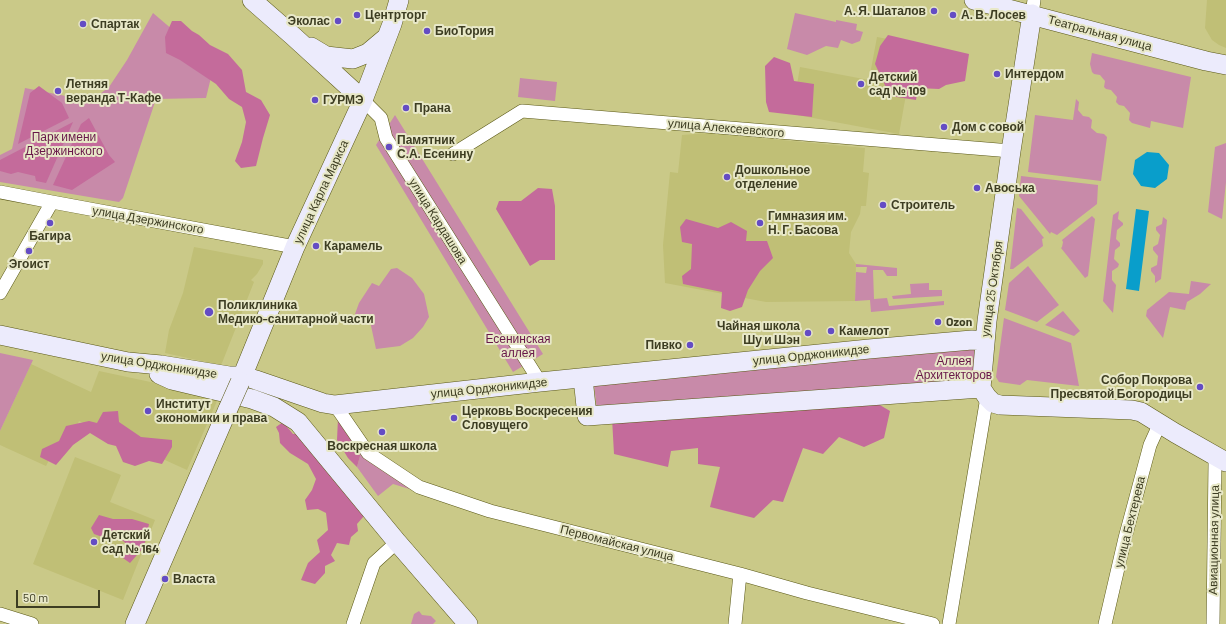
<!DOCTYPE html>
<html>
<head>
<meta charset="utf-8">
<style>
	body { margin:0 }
	#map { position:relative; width:1226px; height:624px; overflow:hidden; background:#cac988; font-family:Barlow,sans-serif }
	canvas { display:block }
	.scale { position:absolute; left:16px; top:590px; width:84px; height:18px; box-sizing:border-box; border:2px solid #3d3d22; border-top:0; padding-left:5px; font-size:12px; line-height:14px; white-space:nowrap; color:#3d3d22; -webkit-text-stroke:3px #e8e8c8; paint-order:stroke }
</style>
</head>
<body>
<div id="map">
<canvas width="1226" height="624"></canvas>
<div class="scale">50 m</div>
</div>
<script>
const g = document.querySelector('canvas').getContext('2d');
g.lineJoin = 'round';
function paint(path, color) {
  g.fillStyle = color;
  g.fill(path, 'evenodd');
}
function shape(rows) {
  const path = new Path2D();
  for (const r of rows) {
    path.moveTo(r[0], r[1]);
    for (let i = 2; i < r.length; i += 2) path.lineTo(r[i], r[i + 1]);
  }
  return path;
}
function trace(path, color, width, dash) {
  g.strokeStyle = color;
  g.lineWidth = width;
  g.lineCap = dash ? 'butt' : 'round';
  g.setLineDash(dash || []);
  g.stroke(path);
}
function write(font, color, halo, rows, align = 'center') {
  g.font = font + ' Barlow,sans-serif';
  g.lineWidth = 4;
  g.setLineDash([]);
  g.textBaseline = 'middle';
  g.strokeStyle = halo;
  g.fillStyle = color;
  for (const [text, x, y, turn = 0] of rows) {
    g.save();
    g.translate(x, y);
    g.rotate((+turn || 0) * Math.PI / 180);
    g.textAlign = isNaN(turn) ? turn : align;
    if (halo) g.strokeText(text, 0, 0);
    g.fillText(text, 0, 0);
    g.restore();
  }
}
const built = shape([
	[1207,0,1226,0,1226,48,1219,45,1212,40,1205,28],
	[877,37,931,47,923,91,907,89,899,134,792,114,800,67,869,80],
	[708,133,865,148,863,172,869,173,866,206,861,206,860,214,851,232,849,253,856,264,855,301,766,302,665,283,663,245,670,172,678,173,682,135],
	[194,247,263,260,263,264,257,274,251,280,254,282,222,363,220,365,165,353,169,330,183,293],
	[31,364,91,392,99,371,174,387,217,401,187,470,79,421,62,458,52,454,46,466,0,445,0,431],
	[75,457,121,475,110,502,155,520,123,600,33,564]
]);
const green = shape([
	[153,13,214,65,206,98,156,99,123,198,119,202,0,182,0,155,12,149,25,88,91,101,109,87,127,60],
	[795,13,836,22,836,20,857,24,856,30,863,32,860,41,852,44,841,40,838,48,826,46,807,55,787,49],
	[1092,53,1191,77,1183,128,1151,121,1150,128,1132,123,1129,120,1130,113,1124,106,1119,105,1116,102,1117,97,1111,90,1106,89,1104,87,1105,81,1100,75,1094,74,1092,72,1090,64],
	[520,78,557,82,555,101,518,97],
	[1076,99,1079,102,1078,110,1083,116,1089,117,1092,120,1091,128,1097,133,1104,134,1107,137,1101,181,1028,172,1035,115,1073,120],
	[395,115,543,354,513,372,376,145],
	[1226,143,1226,182,1222,219,1208,212,1215,147],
	[1021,176,1098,185,1097,204,1057,235,1051,232,1050,234,1019,196],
	[1017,208,1021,209,1044,238,1042,239,1043,246,1013,269,1010,269],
	[1119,211,1118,219,1123,223,1123,225,1117,230,1116,239,1120,243,1120,246,1115,250,1114,259,1119,264,1118,267,1112,271,1112,280,1116,285,1113,313,1103,301,1113,215],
	[1092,216,1095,219,1088,276,1085,278,1061,248,1062,247,1063,242,1062,240],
	[1163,217,1167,220,1161,279,1155,283,1155,276,1151,271,1151,268,1157,265,1158,256,1153,250,1153,247,1158,244,1160,235,1156,230,1156,227,1162,224],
	[856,264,897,268,897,276,887,276,883,270,873,270,874,299,887,298,889,306,944,301,944,305,871,312,870,300,855,301,856,272,866,273,867,267,856,267],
	[1028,266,1059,305,1037,322,1005,310,1009,283],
	[397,268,412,278,424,294,429,317,423,327,413,338,400,346,376,349,370,321,356,321,355,314,359,303,372,283,379,286,391,269],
	[1191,281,1211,284,1200,294,1187,302,1185,310,1170,307,1163,338,1146,316,1147,310,1169,292,1189,294],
	[929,283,929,290,942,290,942,296,893,299,892,296,911,294,910,284],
	[1063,311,1080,331,1074,336,1045,325],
	[1004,318,1071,343,1079,386,1027,380,1020,385,999,382,996,377],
	[977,348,977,380,597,410,594,385],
	[0,353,33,360,0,431],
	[359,446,416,491,393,484,378,496,357,467,360,456],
	[419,611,422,615,431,616,436,621,433,624,411,624,414,614]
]);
const forest = shape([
	[172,21,181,21,192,31,199,35,210,45,228,54,242,70,246,92,261,100,270,115,263,138,256,166,241,168,235,161,242,142,246,122,242,107,229,99,216,84,180,60,166,53,165,37],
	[888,35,969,54,965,81,946,85,939,89,918,88,916,100,890,96,875,64,880,46],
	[774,57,790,63,794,81,814,84,812,117,769,112,766,102,765,66],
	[39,86,62,103,69,118,18,144,30,93],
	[89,118,109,155,115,162,72,190,53,185,81,124],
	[73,122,46,183,36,181,35,176,18,172,11,174,0,171,0,160],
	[538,188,552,189,555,206,555,260,540,260,530,266,496,209,499,201,521,201],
	[686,219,718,228,731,222,747,231,746,241,767,241,773,258,760,271,748,290,742,307,730,311,721,308,722,292,683,284,682,276,691,269,692,244,682,242,680,227],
	[873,401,890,411,884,438,864,447,839,437,823,454,803,448,783,502,773,500,754,518,710,507,720,467,698,464,698,448,671,451,668,467,614,454,612,418],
	[118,411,119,422,141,437,172,440,172,447,162,464,149,461,135,466,123,462,116,446,108,444,90,433,73,445,56,465,40,457,42,449,59,441,66,426,89,421,97,423,103,412],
	[338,418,359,446,360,456,357,467,348,458,337,440],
	[283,422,293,434,301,434,364,516,357,524,358,531,351,537,349,545,337,543,331,555,335,561,325,566,325,573,315,584,301,580,308,563,320,552,317,540,328,530,326,513,318,509,307,510,305,500,312,490,316,479,308,464,290,453,280,443,279,433,276,427],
	[99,515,113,519,132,519,149,524,144,547,130,563,120,556,129,546,117,536,108,539,94,534,91,528]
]);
const water = shape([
	[1147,152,1159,153,1169,165,1167,179,1155,188,1141,186,1133,174,1135,160],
	[1136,209,1149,211,1139,291,1126,289]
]);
const street = shape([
	[1032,14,1034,0],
	[363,100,381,118,386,138,540,382],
	[453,154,522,111,1011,151],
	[0,192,52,202,295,247],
	[0,293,52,202],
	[335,405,368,453,419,487,490,511,740,574,807,593,933,624],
	[0,614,32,624],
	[353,624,374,563,397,542],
	[735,624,740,574],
	[949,624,987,397],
	[1105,624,1125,538,1150,445,1160,423],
	[1213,624,1215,463,1218,457]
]);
const secondary = shape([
	[252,0,293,36,363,100],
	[974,0,1206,61,1226,65],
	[1032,14,1011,151,987,321,981,388,987,397,993,403,1000,405,1132,410,1141,412,1175,433,1226,462],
	[311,47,326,56,353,59,368,53,387,37],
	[0,335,128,362,161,365,229,376,243,376,256,380,323,403,335,405,540,382,869,349,972,340,985,341],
	[159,374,172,380,252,399,274,407,298,422,397,542,468,624],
	[583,378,587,416,981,388],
	[240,382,295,247,363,100,392,24,399,0],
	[135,624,228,409]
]);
const secondaryBridge = shape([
	[228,409,240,382]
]);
const markers = [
	[934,11,4,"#644cc4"],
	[357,15,4,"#644cc4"],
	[953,15,4,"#644cc4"],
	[338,21,4,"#644cc4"],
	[83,24,4,"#644cc4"],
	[427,31,4,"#644cc4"],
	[997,74,4,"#644cc4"],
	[861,84,4,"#644cc4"],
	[58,91,4,"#644cc4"],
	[315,100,4,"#644cc4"],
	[406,108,4,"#644cc4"],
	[944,127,4,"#644cc4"],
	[389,147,4,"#644cc4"],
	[727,177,4,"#644cc4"],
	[977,188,4,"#644cc4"],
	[883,205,4,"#644cc4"],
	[50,223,4,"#644cc4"],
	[760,223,4,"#644cc4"],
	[316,246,4,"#644cc4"],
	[29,251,4,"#644cc4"],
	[209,312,5,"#644cc4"],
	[938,322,4,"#644cc4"],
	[831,331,4,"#644cc4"],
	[808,333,4,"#644cc4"],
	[690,345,4,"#644cc4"],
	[1200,387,4,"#644cc4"],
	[148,411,4,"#644cc4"],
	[454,418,4,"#644cc4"],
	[382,432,4,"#644cc4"],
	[94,542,4,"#644cc4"],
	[165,579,4,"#644cc4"]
];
const poiNames = [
	["А. Я. Шаталов",926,11,"right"],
	["Центрторг",365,15],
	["А. В. Лосев",961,15],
	["Эколас",330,21,"right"],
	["Спартак",91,24],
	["БиоТория",435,31],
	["Интердом",1005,74],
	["Детский",869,77],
	["сад № 109",869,91],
	["Летняя",66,84],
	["веранда Т-Кафе",66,98],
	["ГУРМЭ",323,100],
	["Прана",414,108],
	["Дом с совой",952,127],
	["Памятник",397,140],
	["С.А. Есенину",397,154],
	["Дошкольное",735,170],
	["отделение",735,184],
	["Авоська",985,188],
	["Строитель",891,205],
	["Гимназия им.",768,216],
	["Н. Г. Басова",768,230],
	["Багира",50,236,"center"],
	["Карамель",324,246],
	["Эгоист",29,264,"center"],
	["Поликлиника",218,305],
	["Медико-санитарной части",218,319],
	["Ozon",946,322],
	["Чайная школа",800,326,"right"],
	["Шу и Шэн",800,340,"right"],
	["Камелот",839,331],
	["Пивко",682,345,"right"],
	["Собор Покрова",1192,380,"right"],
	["Пресвятой Богородицы",1192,394,"right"],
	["Институт",156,404],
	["экономики и права",156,418],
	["Церковь Воскресения",462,411],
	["Словущего",462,425],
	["Воскресная школа",382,446,"center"],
	["Детский",102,535],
	["сад № 164",102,549],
	["Власта",173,579]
];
const streetNames = [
	["Театральная улица",1100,33,15],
	["улица Алексеевского",726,128,5],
	["улица Карла Маркса",321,192,-65],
	["улица Дзержинского",148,220,10],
	["улица Кардашова",438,221,58],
	["улица 25 Октября",992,289,-82],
	["улица Орджоникидзе",811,355,-6],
	["улица Орджоникидзе",159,365,9],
	["улица Орджоникидзе",489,388,-6],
	["улица Бехтерева",1130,522,-76],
	["Авиационная улица",1214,540,-89],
	["Первомайская улица",617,543,14]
];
const parkNames = [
	["Парк имени",64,137],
	["Дзержинского",64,151],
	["Есенинская",518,339],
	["аллея",518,353],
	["Аллея",954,361],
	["Архитекторов",954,375]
];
paint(built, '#c0bf76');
paint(green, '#c88aa9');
paint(forest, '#c46b9b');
paint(water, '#099ecb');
trace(street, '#5a5816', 14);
trace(secondary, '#5a5816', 20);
trace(street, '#fff', 13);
trace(secondary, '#ecebfc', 19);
trace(secondaryBridge, '#5a5816', 20, []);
trace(secondaryBridge, '#ecebfc', 19);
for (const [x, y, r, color] of markers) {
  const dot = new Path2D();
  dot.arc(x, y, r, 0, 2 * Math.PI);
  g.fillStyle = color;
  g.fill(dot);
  trace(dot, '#e8e8c8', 1.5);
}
write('bold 12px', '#3d3d22', '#e8e8c8', poiNames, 'left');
write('12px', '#3d3d22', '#e8e8c8', streetNames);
write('12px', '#681849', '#e8e8c8', parkNames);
</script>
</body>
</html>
